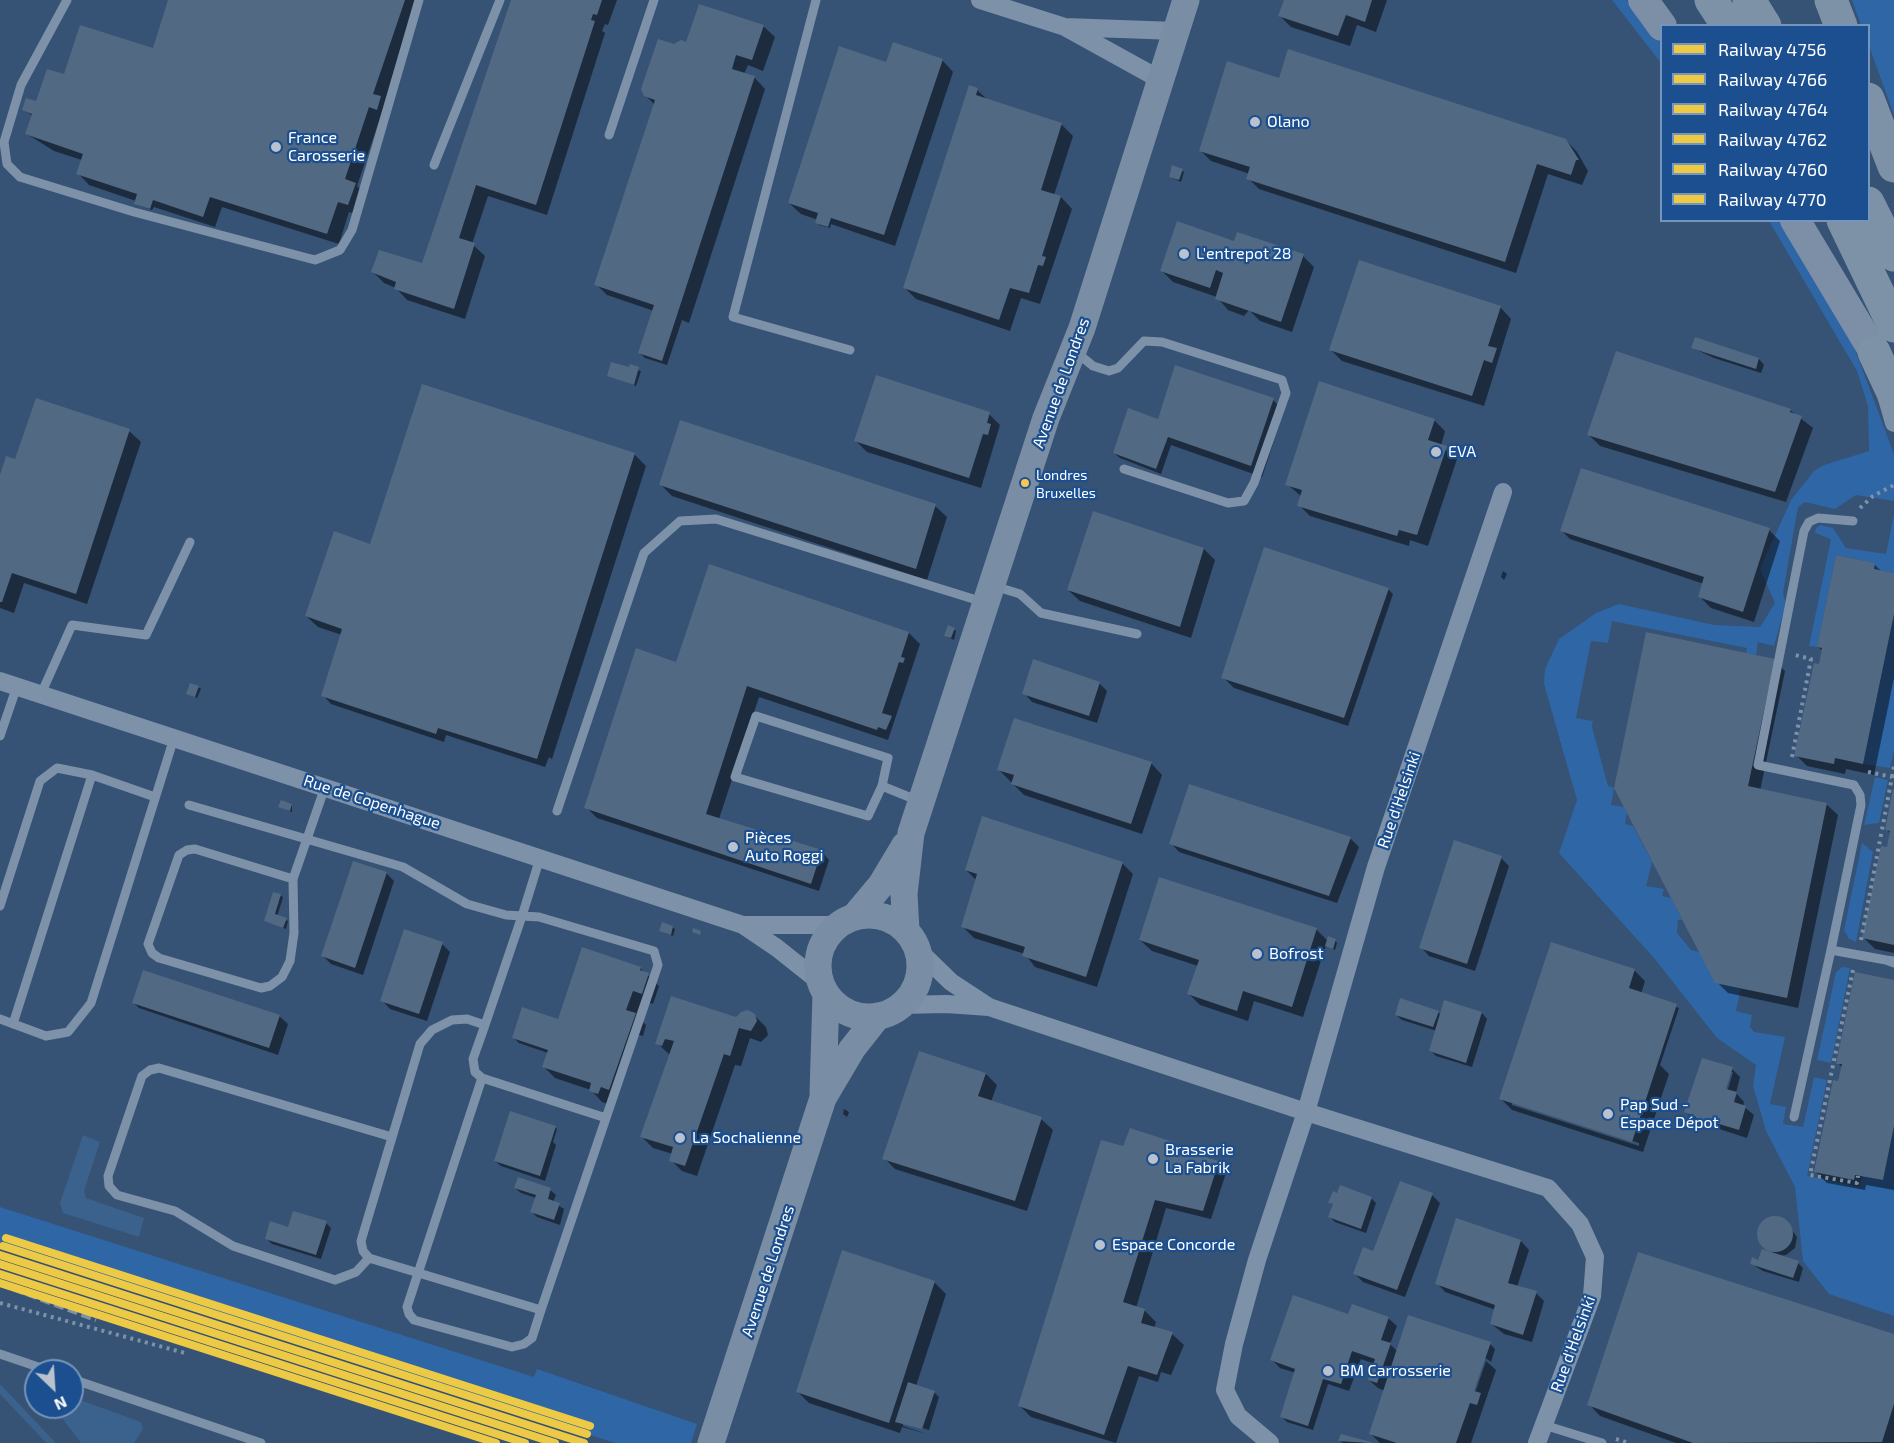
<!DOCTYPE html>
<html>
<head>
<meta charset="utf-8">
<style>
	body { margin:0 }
	#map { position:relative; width:1894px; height:1443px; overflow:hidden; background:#365274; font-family:"Exo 2",sans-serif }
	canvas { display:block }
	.legend { position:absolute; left:1660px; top:24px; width:210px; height:198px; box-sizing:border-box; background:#1b4f8f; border:2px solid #7695bc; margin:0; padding:8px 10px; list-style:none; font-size:18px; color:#fff }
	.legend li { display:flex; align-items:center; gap:12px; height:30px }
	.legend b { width:30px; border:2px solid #7695bc }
	.north { position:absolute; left:24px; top:1359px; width:60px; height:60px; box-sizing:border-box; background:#1b4f8f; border:2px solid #7695bc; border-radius:50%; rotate:155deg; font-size:16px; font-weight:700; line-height:24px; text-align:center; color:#fff }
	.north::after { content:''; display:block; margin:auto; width:21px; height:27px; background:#b9c2ce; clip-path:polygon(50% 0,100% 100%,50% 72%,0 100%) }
</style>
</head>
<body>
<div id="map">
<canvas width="1894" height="1443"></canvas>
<ul class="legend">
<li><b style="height:8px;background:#edca46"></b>Railway 4756</li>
<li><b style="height:8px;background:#edca46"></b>Railway 4766</li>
<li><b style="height:8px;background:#edca46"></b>Railway 4764</li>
<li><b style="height:8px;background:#edca46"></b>Railway 4762</li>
<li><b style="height:8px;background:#edca46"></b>Railway 4760</li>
<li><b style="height:8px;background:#edca46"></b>Railway 4770</li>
</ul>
<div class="north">N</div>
</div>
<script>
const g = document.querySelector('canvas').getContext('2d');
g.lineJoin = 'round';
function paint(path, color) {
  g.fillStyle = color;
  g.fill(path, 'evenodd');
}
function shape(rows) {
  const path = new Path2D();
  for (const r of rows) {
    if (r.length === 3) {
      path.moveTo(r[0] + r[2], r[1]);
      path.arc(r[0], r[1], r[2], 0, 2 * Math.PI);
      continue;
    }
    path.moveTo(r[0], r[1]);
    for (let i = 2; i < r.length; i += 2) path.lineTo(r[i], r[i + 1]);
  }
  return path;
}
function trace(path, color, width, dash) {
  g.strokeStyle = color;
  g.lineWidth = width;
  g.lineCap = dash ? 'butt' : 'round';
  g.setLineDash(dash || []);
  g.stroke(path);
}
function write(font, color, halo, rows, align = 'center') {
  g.font = font + ' "Exo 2",sans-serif';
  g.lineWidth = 4.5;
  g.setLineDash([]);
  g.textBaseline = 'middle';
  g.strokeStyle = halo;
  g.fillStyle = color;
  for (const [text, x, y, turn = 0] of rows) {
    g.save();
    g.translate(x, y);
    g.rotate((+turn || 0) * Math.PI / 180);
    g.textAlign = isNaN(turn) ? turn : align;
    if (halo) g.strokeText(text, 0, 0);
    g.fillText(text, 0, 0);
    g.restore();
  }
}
const green = shape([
	[1612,0,1627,0,1643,19,1661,44,1661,63],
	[1852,0,1894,0,1894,115,1869,46,1868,26,1861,25],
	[1769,221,1783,221,1850,336,1894,454,1894,501,1856,495,1835,509,1805,502,1798,507,1783,593,1786,603,1774,646,1758,642,1756,655,1746,653,1747,648,1612,621,1608,643,1591,641,1576,718,1593,721,1592,727,1608,786,1614,788,1611,805,1624,807,1627,813,1625,824,1633,826,1652,862,1646,886,1664,889,1662,896,1671,898,1682,920,1678,920,1677,933,1691,950,1699,952,1741,988,1736,1011,1752,1015,1750,1027,1754,1032,1785,1037,1770,1104,1786,1107,1783,1124,1803,1127,1814,1077,1827,1080,1807,1176,1860,1187,1862,1176,1883,1180,1894,1126,1894,1316,1829,1294,1803,1261,1795,1187,1766,1131,1753,1086,1756,1065,1717,1038,1654,958,1559,853,1577,800,1544,684,1545,669,1559,639,1596,613,1619,604,1714,625,1760,627,1775,603,1760,569,1791,500,1814,471,1824,465,1869,451,1868,406,1857,371],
	[1894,514,1894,573,1874,569,1875,563,1836,555,1817,647,1809,646,1831,539,1815,533,1816,528,1820,525,1833,528,1846,548,1886,554],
	[1894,614,1894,750,1890,768,1863,764],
	[1875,777,1888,780,1879,823,1864,825],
	[1862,843,1873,852,1856,942,1849,939,1844,930],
	[1842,967,1850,968,1831,1063,1817,1060,1836,972],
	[0,1207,534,1377,537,1369,697,1424,691,1443,615,1443,0,1242]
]);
const water = shape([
	[83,1135,100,1142,84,1191,86,1198,144,1218,139,1237,63,1213,60,1203],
	[72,1397,141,1422,143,1429,134,1443,81,1443,56,1410,56,1407,72,1407]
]);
const shadow = shape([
	[170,0,420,0,357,186,366,195,359,215,349,212,339,244,222,207,215,227,154,207,152,210,137,205,136,201,89,185,78,173,82,160,54,151,27,134,33,116,24,110,37,103,63,75,154,50],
	[513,0,617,0,608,25,605,24,602,31,605,33,547,215,488,196,472,244,485,256,465,319,407,300,396,288,384,283,373,272,423,265],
	[1285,0,1387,0,1376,32,1357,25,1350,46,1291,27,1280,16],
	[763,26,775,37,763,71,748,65,744,74,754,77,765,89,689,323,682,320,667,365,645,358,640,353,654,311,607,295,596,284,655,105,645,95,674,46],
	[942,60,953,72,895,246,831,224,830,228,819,225,818,220,801,214,789,203,886,64],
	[1280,80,1566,140,1577,152,1588,171,1582,185,1548,174,1516,273,1259,189,1248,178,1250,174,1211,161,1200,150],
	[977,90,988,100,1062,125,1073,136,1054,195,1061,197,1072,209,1040,304,1021,298,1010,331,916,299,905,288],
	[1182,170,1184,172,1181,182,1170,177],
	[1235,243,1303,256,1314,267,1292,332,1260,321,1249,310,1244,316,1228,310,1217,297,1173,282,1162,271],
	[1500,307,1511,319,1484,406,1342,361,1331,350],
	[1693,348,1759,359,1764,365,1761,373,1714,358],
	[630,369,641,371,636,386,608,375],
	[423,386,635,455,646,466,552,759,549,757,545,767,446,735,444,742,331,704,323,695,342,635,318,627,306,616,371,546],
	[1273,400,1284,411,1262,477,1171,445,1161,474,1120,458,1114,453,1157,420],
	[1790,410,1813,428,1786,502,1600,446,1589,435],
	[989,414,1000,425,981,488,867,452,856,441],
	[1434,420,1445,431,1441,446,1457,459,1428,546,1410,540,1409,546,1310,516,1299,505,1302,497,1287,484],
	[129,431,141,442,87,604,24,583,14,613,0,608,0,479,16,461],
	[661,485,935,506,947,517,927,580,672,496],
	[1769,530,1780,541,1754,622,1711,608,1700,597,1704,584,1570,539,1562,531],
	[1204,549,1215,560,1191,638,1080,601,1068,590],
	[1875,565,1882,572,1894,574,1894,678,1874,775,1846,769,1845,774,1807,766,1796,755,1823,651,1818,647],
	[1503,571,1507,574,1504,580,1501,577],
	[1388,589,1393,594,1348,726,1234,688,1223,677],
	[954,629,956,631,954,640,946,636],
	[909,633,920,644,888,740,759,697,719,819,821,851,829,860,819,891,597,818,586,807,676,663],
	[1774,660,1785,671,1760,791,1826,804,1838,815,1798,1008,1728,993,1717,982,1615,788],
	[1099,683,1107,691,1097,723,1032,702,1024,693],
	[198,687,201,689,197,698,188,693],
	[1033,724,1151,763,1162,775,1142,834,1024,795,999,770],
	[1190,786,1351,839,1359,847,1337,903,1179,852,1171,843],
	[1894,792,1894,953,1875,949,1864,938,1891,834,1886,829],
	[292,805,292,812,280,807],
	[1501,858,1509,866,1475,971,1429,956,1421,947],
	[1122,863,1133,874,1097,987,1035,967,1025,954,974,938,963,927,976,880,966,870],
	[386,873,394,881,363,975,331,964,323,956],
	[1160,879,1317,930,1328,941,1335,940,1337,943,1335,950,1326,945,1303,1017,1254,1001,1248,1021,1200,1005,1189,994,1198,966,1152,951,1140,940],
	[281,895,283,898,277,916,288,921,286,929,265,921],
	[672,927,675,929,673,936,661,931],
	[442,944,450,952,427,1021,390,1009,382,1000],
	[640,968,659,986,653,1004,644,1001,639,1018,646,1025,643,1036,635,1034,610,1105,602,1102,591,1090,555,1078,544,1067,548,1053,519,1043,514,1038,557,1020],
	[1634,970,1645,981,1641,994,1679,1008,1660,1065,1669,1074,1643,1152,1512,1110,1501,1099],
	[1512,1102,1639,1143,1639,1146,1512,1105],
	[1894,981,1894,1190,1866,1185,1865,1190,1827,1183,1816,1172,1843,1068,1838,1063],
	[672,998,737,1019,754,1015,766,1027,768,1035,761,1042,750,1038,741,1066,735,1065,697,1176,682,1171,671,1160,673,1154,653,1148,642,1137,670,1055,657,1043],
	[134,1003,279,1016,288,1024,278,1055,139,1008],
	[1438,1012,1441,1015,1482,1013,1487,1019,1472,1067,1436,1056,1431,1051,1437,1031,1402,1020,1396,1015],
	[1732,1069,1740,1077,1736,1093,1744,1102,1743,1106,1754,1115,1747,1138,1707,1125,1706,1127,1698,1124,1686,1112],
	[1730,1072,1733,1072,1726,1096,1723,1096],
	[986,1074,997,1085,991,1102,1041,1119,1053,1130,1027,1211,895,1169,884,1158],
	[844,1109,849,1112,847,1117,843,1114],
	[555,1127,557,1129,553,1142,556,1145,545,1181,501,1166,495,1161],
	[1172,1143,1180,1151,1218,1162,1227,1170,1211,1219,1166,1208,1136,1308,1145,1311,1156,1322,1154,1328,1172,1334,1184,1345,1171,1375,1161,1372,1158,1382,1139,1376,1116,1443,1031,1417,1019,1405,1124,1148],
	[515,1188,550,1190,556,1195,553,1202,564,1209,560,1225,537,1217,532,1212,536,1198,521,1193],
	[1432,1195,1440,1203,1405,1297,1363,1282,1355,1274],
	[1371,1198,1376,1203,1366,1233,1335,1222,1330,1217,1334,1205,1330,1203],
	[1771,1218,1785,1221,1797,1237,1795,1248,1786,1255,1778,1256,1798,1263,1803,1268,1799,1282,1763,1271,1752,1264,1775,1255,1759,1238,1760,1227],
	[326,1223,331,1228,321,1259,272,1244,266,1238,289,1228],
	[1521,1241,1529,1250,1517,1287,1536,1293,1544,1301,1532,1342,1504,1334,1494,1326,1491,1324,1496,1310,1445,1292,1437,1283],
	[843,1252,935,1283,946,1294,916,1386,934,1392,939,1397,929,1430,903,1422,903,1426,927,1434,902,1427,900,1433,809,1403,798,1392],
	[1349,1316,1388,1318,1397,1326,1390,1344,1398,1352,1490,1344,1495,1349,1491,1362,1484,1357,1472,1393,1475,1393,1486,1361,1496,1370,1471,1443,1380,1443,1371,1434,1385,1391,1378,1388,1369,1380,1375,1364,1361,1359,1349,1391,1328,1384,1313,1430,1287,1422,1282,1417,1296,1373,1280,1368,1272,1360],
	[1894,1335,1894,1443,1676,1443,1600,1416,1589,1404],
	[1342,1436,1367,1443,1343,1443,1340,1441]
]);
const stream = shape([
	[0,1389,51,1443]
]);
const building = shape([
	[168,0,405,0,373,94,381,96,377,110,369,107,345,179,356,183,348,205,338,202,327,234,210,197,203,217,153,200,150,209,134,204,137,194,76,174,83,154,25,134,32,114,22,110,26,98,36,101,47,69,64,74,80,25,153,48],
	[511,0,602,0,597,15,593,14,591,20,595,21,536,205,476,185,459,238,475,243,454,309,394,289,396,282,371,272,379,250,422,263],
	[1284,0,1372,0,1365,22,1346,15,1338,36,1278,16],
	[699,4,764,25,752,60,736,55,732,69,755,76,662,361,638,353,654,305,594,285,655,100,644,96,641,89,658,39,674,44,681,40,686,42],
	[893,42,943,59,884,235,831,218,828,227,815,223,818,213,788,203,839,46,886,62],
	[1288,49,1566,139,1579,160,1576,160,1571,175,1537,164,1505,262,1246,179,1250,167,1199,151,1227,61,1279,78],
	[969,85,978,88,976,95,1062,123,1041,190,1061,196,1042,256,1046,257,1043,266,1038,265,1029,293,1010,288,999,320,903,288],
	[1172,165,1183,169,1179,180,1169,177],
	[1177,221,1234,241,1237,232,1304,254,1281,322,1215,299,1223,273,1216,270,1210,288,1160,271],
	[1359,260,1501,306,1488,346,1497,348,1492,363,1484,360,1472,396,1329,350],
	[1695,337,1759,358,1756,369,1691,348],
	[1616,351,1791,409,1790,412,1802,416,1775,492,1587,435],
	[611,362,629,367,630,364,639,367,634,385,607,376],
	[1175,365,1274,398,1251,466,1168,437,1156,469,1113,453,1128,408,1158,419],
	[876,375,990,412,987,423,991,424,988,435,983,434,969,478,854,441],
	[1319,381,1435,419,1428,440,1447,446,1417,535,1399,530,1397,536,1297,506,1302,490,1285,485],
	[422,384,635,453,537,759,438,728,436,734,321,696,342,629,305,616,334,531,370,544],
	[36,398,130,429,76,594,12,573,2,602,0,602,0,475,6,456,15,459],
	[680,420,936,504,916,569,659,485],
	[1581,468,1770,528,1743,612,1698,597,1704,577,1560,531],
	[1093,511,1204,548,1180,627,1067,590],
	[1264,547,1389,588,1344,718,1221,678],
	[1836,555,1875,563,1874,569,1894,573,1894,614,1863,764,1835,758,1834,764,1794,756,1814,663,1819,664,1822,648,1817,647],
	[709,564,909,632,901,657,905,658,903,663,899,662,882,713,892,716,886,730,878,727,877,730,747,686,706,814,822,850,811,884,584,808,636,648,676,662],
	[948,625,955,628,951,638,944,636],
	[1646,632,1775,659,1748,786,1827,803,1787,998,1715,983,1614,788],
	[1033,659,1100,682,1089,716,1022,694],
	[190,683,199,686,195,697,186,694],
	[1014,718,1152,762,1131,824,1011,784,1014,775,997,770],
	[1189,784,1351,837,1329,896,1169,844],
	[1893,789,1894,790,1894,945,1862,938,1881,846,1887,847,1890,831,1885,830],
	[281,800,292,804,290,811,278,807],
	[982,816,1123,862,1086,977,1022,956,1025,947,961,927,977,874,965,870],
	[1454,840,1502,856,1467,964,1419,948],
	[353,861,387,872,355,968,321,956],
	[1159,877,1317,928,1292,1007,1243,991,1237,1011,1187,994,1199,960,1139,940],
	[273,892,281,894,275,914,287,918,283,928,264,921],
	[662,922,673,926,671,935,659,931],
	[693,928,701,931,700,935,692,932],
	[404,929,443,942,419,1014,380,1001],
	[1328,936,1336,939,1333,949,1325,946],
	[1551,942,1635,969,1629,988,1677,1004,1632,1142,1499,1099],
	[582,947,641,967,640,970,649,973,642,994,633,991,626,1010,636,1013,609,1090,601,1087,598,1094,589,1091,591,1083,542,1067,548,1050,512,1038,522,1007,558,1019],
	[143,970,280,1015,269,1048,132,1003],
	[1855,972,1894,980,1894,1126,1883,1180,1855,1175,1854,1180,1814,1172,1833,1080,1838,1081,1842,1064,1836,1064],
	[671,996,736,1017,741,1012,748,1010,755,1014,757,1021,751,1031,739,1028,730,1056,724,1054,685,1166,669,1161,673,1147,640,1137,674,1041,665,1039,662,1046,655,1044],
	[1400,998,1439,1011,1433,1027,1395,1015],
	[1444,1000,1482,1012,1466,1063,1429,1051],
	[919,1051,986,1073,978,1096,1042,1117,1015,1201,882,1159],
	[1702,1058,1733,1067,1726,1089,1737,1092,1734,1102,1746,1106,1739,1130,1706,1120,1704,1126,1694,1123,1696,1117,1684,1112],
	[510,1111,556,1126,540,1176,494,1161],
	[1130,1128,1173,1142,1171,1147,1219,1161,1203,1211,1155,1200,1123,1302,1145,1309,1141,1323,1173,1332,1157,1375,1128,1366,1104,1435,1018,1406,1101,1140,1123,1146],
	[518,1177,551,1188,548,1199,560,1203,554,1220,530,1212,536,1195,514,1188],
	[1400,1181,1433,1193,1397,1290,1353,1274,1363,1247,1373,1251],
	[1340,1185,1372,1197,1361,1229,1328,1217,1333,1204,1328,1203,1333,1191,1337,1193],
	[293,1211,327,1221,316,1255,265,1239,270,1221,288,1227],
	[1775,1234,18],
	[1456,1218,1521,1240,1508,1283,1537,1291,1523,1335,1490,1324,1495,1305,1435,1284],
	[1762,1249,1799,1261,1793,1278,1750,1264,1752,1257,1758,1260],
	[842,1250,935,1281,889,1423,796,1392],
	[1638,1252,1894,1334,1894,1404,1882,1442,1693,1443,1587,1405],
	[1293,1295,1348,1314,1352,1304,1389,1317,1381,1340,1391,1343,1377,1383,1368,1380,1375,1359,1352,1351,1341,1384,1323,1379,1308,1426,1280,1417,1295,1369,1270,1360],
	[1408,1315,1491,1342,1474,1391,1481,1393,1477,1405,1470,1403,1456,1443,1397,1443,1369,1434],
	[908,1382,935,1391,922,1429,895,1422],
	[1341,1434,1371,1442,1371,1443,1338,1441]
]);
const path = shape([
	[1860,508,1873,496,1894,485],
	[1792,757,1811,659,1795,655],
	[1892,777,1894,766],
	[1861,940,1892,777,1864,771],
	[1853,970,1810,1175,1857,1183,1858,1176],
	[0,1303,185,1353],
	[1616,1439,1629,1443]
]);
const lane = shape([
	[67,0,21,85,4,142,7,164,20,177,134,212,315,260,340,250,352,230,419,0],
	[816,0,733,317,850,350],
	[609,135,654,0],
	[434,165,500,0],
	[1076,352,1093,366,1109,371,1118,368,1144,341,1162,342,1282,380,1286,393,1254,483,1244,501,1228,503,1124,469],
	[994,586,1020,594,1041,613,1137,634],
	[41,694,72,625,146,635,190,542],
	[0,736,17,686],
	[882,786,868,816,735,777,756,716,888,758,882,786,919,801],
	[189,805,403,867,467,904,506,915,539,917,654,951,658,965,606,1118],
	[557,811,644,553,680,521,716,519,983,602],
	[293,879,195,849,187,850,179,855,148,944,152,953,159,958,261,988,270,986,282,977,290,961,294,933,293,879,325,787],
	[0,906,40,781,57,768,92,775,155,797],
	[1831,950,1886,960],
	[1894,961,1886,960,1894,963],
	[0,1019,46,1036,68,1032,91,1003,174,738],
	[13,1024,92,775],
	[485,1025,467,1019,452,1020,432,1030,420,1044,361,1241,363,1251,369,1258,541,1310,606,1118,482,1078,475,1072,473,1059,485,1025,522,916,540,858],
	[482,1078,407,1307,409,1314,414,1320,512,1347,524,1344,532,1338,541,1310],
	[1794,1117,1831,950,1861,805,1860,795,1854,785,1758,765,1804,531,1809,522,1818,518,1853,521],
	[369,1258,356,1272,335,1280,233,1246,175,1211,117,1195,109,1186,108,1176,142,1076,150,1070,159,1068,392,1137],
	[0,1354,50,1371],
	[72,1379,261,1443],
	[1544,1425,1602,1443]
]);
const street = shape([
	[980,0,1065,27],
	[1161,80,1065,27,1176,31],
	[1884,388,1894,423],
	[0,681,743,925],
	[821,983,777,948,743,925,838,925],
	[901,1005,946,1004,989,1007,951,982,918,950],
	[989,1007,1306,1112,1548,1188,1580,1224,1595,1257,1592,1296,1537,1443],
	[1270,1443,1238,1416,1225,1390,1234,1344,1257,1260,1306,1112,1376,867,1503,492]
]);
const secondary = shape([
	[869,966,51],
	[855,916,881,885,905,845],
	[906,930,904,894,911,833,1046,418,1082,328,1186,0],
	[823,1093,826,994],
	[711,1443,823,1098,852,1049,878,1016]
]);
const primary = shape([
	[1643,0,1662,26],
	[1795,220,1874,352]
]);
const highway = shape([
	[1711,0,1728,26],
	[1749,0,1765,26],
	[1831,0,1841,26],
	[1868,99,1894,166],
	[1868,203,1894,255],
	[1843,220,1894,326],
	[1874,352,1894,395]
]);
const rail = shape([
	[0,1284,96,1320]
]);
const rail1 = shape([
	[0,1255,584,1443]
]);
const rail2 = shape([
	[0,1264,555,1443]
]);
const rail3 = shape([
	[3,1246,587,1434]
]);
const rail4 = shape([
	[0,1274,525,1443]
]);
const rail5 = shape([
	[6,1238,590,1426]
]);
const rail6 = shape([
	[0,1283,496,1443]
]);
const markers = [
	[1255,122,6,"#b9c2ce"],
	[276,147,6,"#b9c2ce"],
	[1184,254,6,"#b9c2ce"],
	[1436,452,6,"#b9c2ce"],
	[1025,483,5,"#fcc553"],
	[733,847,6,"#b9c2ce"],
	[1257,954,6,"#b9c2ce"],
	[1608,1114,6,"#b9c2ce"],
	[680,1138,6,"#b9c2ce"],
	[1153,1159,6,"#b9c2ce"],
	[1100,1245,6,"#b9c2ce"],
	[1328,1371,6,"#b9c2ce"]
];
const busNames = [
	["Londres",1036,475],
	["Bruxelles",1036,493]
];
const poiNames = [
	["Olano",1267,122],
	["France",288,138],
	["Carosserie",288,156],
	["L'entrepot 28",1196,254],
	["EVA",1448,452],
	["Pièces",745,838],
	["Auto Roggi",745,856],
	["Bofrost",1269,954],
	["Pap Sud -",1620,1105],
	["Espace Dépot",1620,1123],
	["La Sochalienne",692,1138],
	["Brasserie",1165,1150],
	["La Fabrik",1165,1168],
	["Espace Concorde",1112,1245],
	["BM Carrosserie",1340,1371]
];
const streetNames = [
	["Avenue de Londres",1061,383,-70],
	["Rue d'Helsinki",1399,800,-71],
	["Rue de Copenhague",372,802,18],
	["Avenue de Londres",768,1271,-72],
	["Rue d'Helsinki",1573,1344,-70]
];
paint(green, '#2f66a5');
paint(water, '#3b618d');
paint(shadow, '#0007');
trace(stream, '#3b618d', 7);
paint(building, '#526984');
trace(path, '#7d92a8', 4, [3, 4.5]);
trace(lane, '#7d92a8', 9);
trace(street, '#7d92a8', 18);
trace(secondary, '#798da4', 27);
trace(primary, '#7d8ea7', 30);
trace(highway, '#7e92a7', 33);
trace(rail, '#7e92a7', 4.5, [10, 4.5]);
trace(rail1, '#edca46', 8);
trace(rail2, '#edca46', 8);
trace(rail3, '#edca46', 8);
trace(rail4, '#edca46', 8);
trace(rail5, '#edca46', 8);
trace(rail6, '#edca46', 8);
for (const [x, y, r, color] of markers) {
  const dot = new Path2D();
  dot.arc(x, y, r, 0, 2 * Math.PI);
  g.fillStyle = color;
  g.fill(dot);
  trace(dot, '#1b4f8f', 2);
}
write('14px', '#fff', '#1b4f8f', busNames, 'left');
write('16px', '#fff', '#1b4f8f', poiNames, 'left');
write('16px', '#fff', '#1b4f8f', streetNames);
</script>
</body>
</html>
